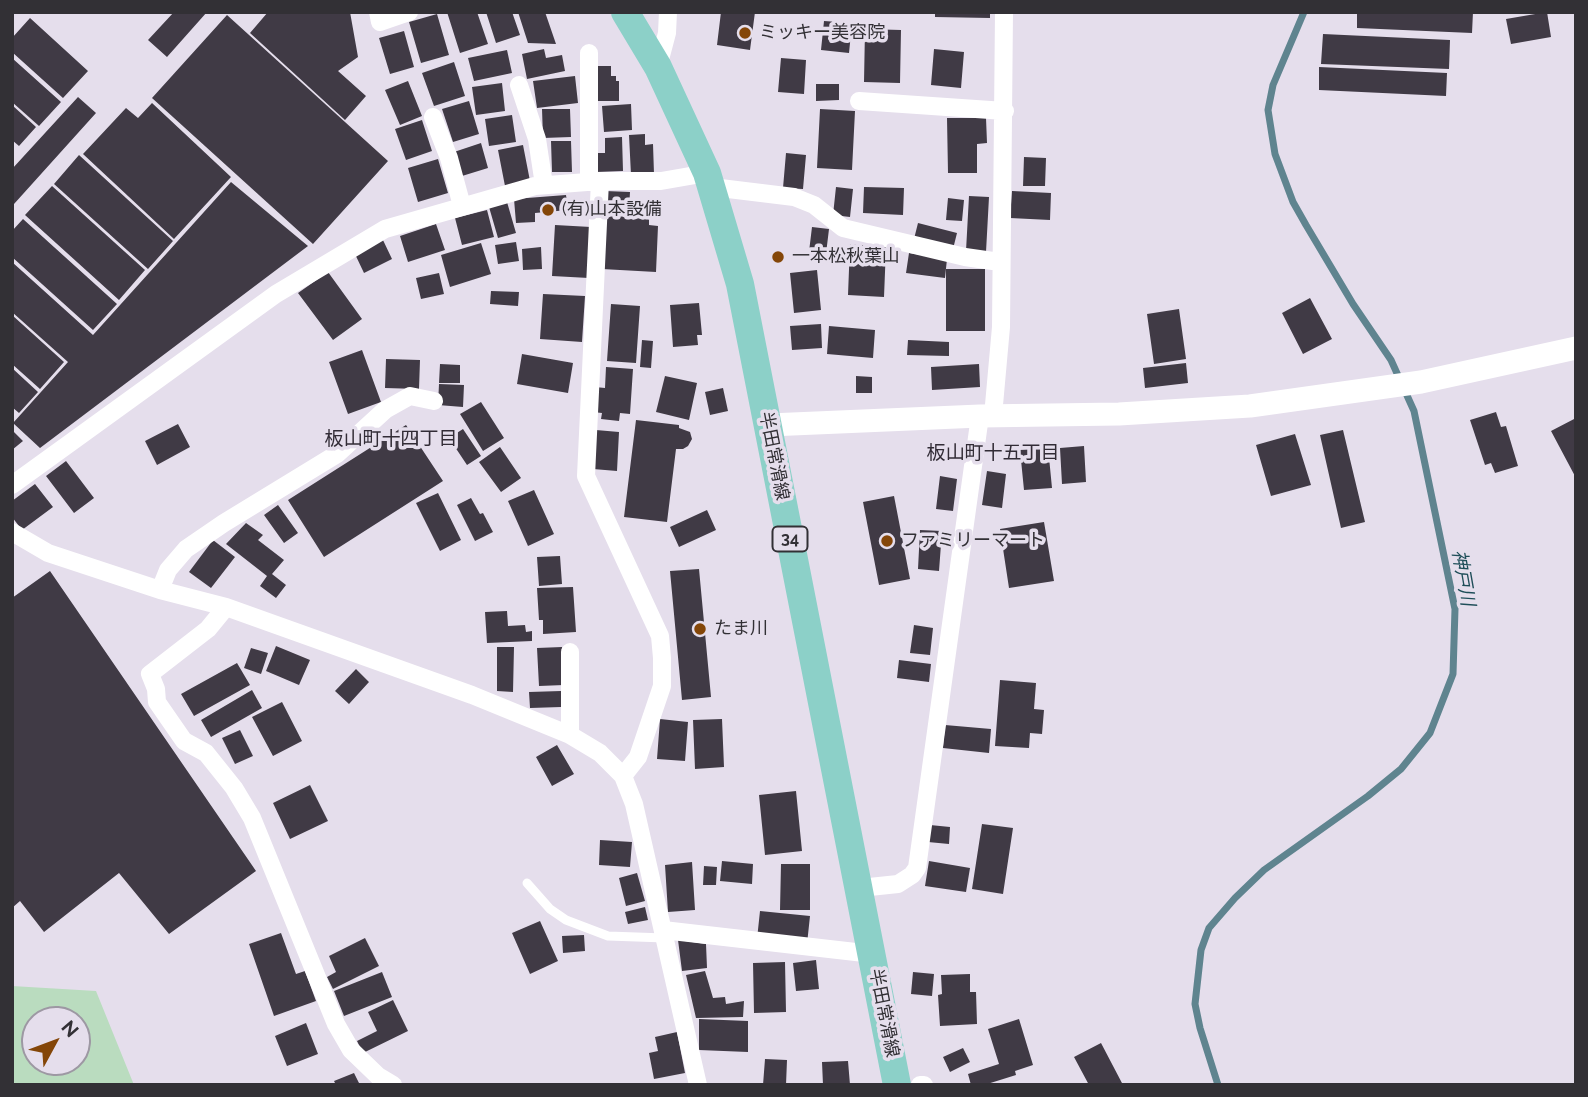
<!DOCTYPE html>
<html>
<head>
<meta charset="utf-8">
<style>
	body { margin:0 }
	#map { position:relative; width:1588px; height:1097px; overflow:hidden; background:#e5deec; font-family:Raleway,sans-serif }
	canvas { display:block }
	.frame { position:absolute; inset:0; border:14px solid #323035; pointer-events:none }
	.north { position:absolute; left:21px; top:1006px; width:70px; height:70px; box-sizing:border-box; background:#e5deec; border:2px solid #9d98a3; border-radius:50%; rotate:49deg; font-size:19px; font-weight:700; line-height:28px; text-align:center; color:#323035 }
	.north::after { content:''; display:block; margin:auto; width:24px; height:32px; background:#844608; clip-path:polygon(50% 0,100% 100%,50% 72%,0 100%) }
</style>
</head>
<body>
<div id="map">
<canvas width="1588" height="1097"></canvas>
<div class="frame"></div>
<div class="north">N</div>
</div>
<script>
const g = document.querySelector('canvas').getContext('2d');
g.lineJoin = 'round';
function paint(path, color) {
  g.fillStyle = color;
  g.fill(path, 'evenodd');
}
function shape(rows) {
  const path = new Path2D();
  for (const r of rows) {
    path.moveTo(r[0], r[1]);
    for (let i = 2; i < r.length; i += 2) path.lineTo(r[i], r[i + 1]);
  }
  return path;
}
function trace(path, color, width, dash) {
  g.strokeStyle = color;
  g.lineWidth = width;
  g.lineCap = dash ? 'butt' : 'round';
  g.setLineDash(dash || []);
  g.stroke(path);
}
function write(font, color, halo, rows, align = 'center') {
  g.font = font + ' Raleway,"Noto Sans JP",sans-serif';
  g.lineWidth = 7;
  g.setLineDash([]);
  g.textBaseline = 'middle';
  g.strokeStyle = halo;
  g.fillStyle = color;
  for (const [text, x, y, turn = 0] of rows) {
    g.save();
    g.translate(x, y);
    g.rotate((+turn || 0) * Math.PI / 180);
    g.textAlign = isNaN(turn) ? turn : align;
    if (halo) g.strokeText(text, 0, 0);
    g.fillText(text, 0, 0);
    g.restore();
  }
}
const green = shape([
	[12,986,96,991,134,1085,12,1085],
	[35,1020,77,1020,77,1062,35,1062]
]);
const stream = shape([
	[1218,1085,1200,1028,1195,1004,1201,950,1209,928,1235,898,1264,870,1368,796,1401,769,1430,733,1453,674,1455,609,1414,411,1391,360,1353,304,1306,225,1293,202,1275,154,1268,110,1273,85,1304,12]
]);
const building = shape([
	[174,12,207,12,167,57,148,40],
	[268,12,350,12,358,57,338,71,366,96,345,120,250,33],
	[447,12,477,12,488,44,460,53],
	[486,12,512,12,520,35,496,43],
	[518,12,545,12,556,44,528,43],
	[721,12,755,12,750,50,717,45],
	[935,12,990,12,990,18,935,17],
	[1357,12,1473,12,1472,33,1357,28],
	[1547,12,1551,37,1511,44,1506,19],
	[437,14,449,55,421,63,409,22],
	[227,15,388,161,313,244,152,98],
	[30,18,88,71,63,98,12,52,12,38],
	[824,21,852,23,849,53,821,50],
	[865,29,901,30,900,83,864,82],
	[404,31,414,67,390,74,379,38],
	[1323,34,1450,40,1449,69,1321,64],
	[544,49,546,58,562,55,565,71,527,79,522,54],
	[934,49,964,52,961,88,931,85],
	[507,50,512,73,474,81,468,58],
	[12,58,61,102,39,126,12,102],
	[781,58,806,60,804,94,778,92],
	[454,62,465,96,434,106,422,73],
	[595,66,611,66,611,76,616,76,616,81,619,81,619,101,595,101],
	[1319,67,1447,73,1446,96,1319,90],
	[575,76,578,103,537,108,533,81],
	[408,81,422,116,400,125,385,90],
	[502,83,505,111,476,115,472,87],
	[816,84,839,84,839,100,816,101],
	[78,97,96,113,14,204,12,202,12,169],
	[469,101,479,134,453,142,442,109],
	[152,103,231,177,174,239,83,154,126,108,138,118],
	[631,104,632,130,604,132,602,106],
	[12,105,36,127,19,146,12,140],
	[542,109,570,109,571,137,543,138],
	[820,109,855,111,852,170,817,168],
	[512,115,516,142,489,146,485,119],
	[947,118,986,118,987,143,977,144,977,173,948,173],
	[422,120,432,151,406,160,395,129],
	[645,134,645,145,653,144,654,174,631,175,629,135],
	[622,137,623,171,596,172,596,153,605,153,605,138],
	[551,141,571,141,572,172,552,172],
	[481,143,488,168,462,176,454,152],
	[523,145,530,181,505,186,498,150],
	[786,153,806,155,803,189,783,188],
	[79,155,173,241,148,269,54,184],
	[1024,157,1046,158,1045,186,1023,186],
	[438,159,448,193,418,202,408,168],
	[231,182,308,246,40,448,13,423,68,362,12,312,12,262,93,335],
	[52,186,145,270,119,300,25,215],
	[836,187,853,189,850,217,833,215],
	[864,187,904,188,903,215,863,213],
	[605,191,630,192,629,210,649,211,649,225,658,226,656,272,602,269],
	[1012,191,1051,193,1050,220,1010,218],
	[566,195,568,210,535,213,535,222,516,223,514,199],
	[969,196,989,197,986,252,966,251],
	[948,198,964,200,962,221,946,220],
	[507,202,516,233,498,238,489,207],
	[487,210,494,237,462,245,455,218],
	[23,219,117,304,93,330,12,257,12,231],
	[918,223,957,233,953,249,914,239],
	[436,224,445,250,408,262,400,236],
	[555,225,591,227,589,278,552,276],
	[812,227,829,229,825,262,808,260],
	[382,238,392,259,364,273,354,252],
	[516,242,519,261,498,264,495,245],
	[481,243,491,274,450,287,441,255],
	[850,244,886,247,884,297,848,295],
	[541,247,542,269,523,270,522,249],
	[909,253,947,259,945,278,906,273],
	[946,269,985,269,985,331,946,331],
	[817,270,821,310,794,313,790,273],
	[328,272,362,319,333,340,298,293],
	[439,273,444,294,421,299,416,278],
	[491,291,519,292,518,306,490,304],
	[543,294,585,296,582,342,540,339],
	[1310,298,1332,339,1303,354,1282,313],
	[699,303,702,335,697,335,698,345,673,347,670,305],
	[611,304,640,306,636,363,607,361],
	[1179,309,1186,359,1154,364,1147,314],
	[12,315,64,362,40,389,12,364],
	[821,324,822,348,792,350,790,326],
	[829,326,875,330,873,358,827,354],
	[642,340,653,341,651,368,640,367],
	[908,340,949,342,949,356,907,355],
	[362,350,381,402,348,414,329,362],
	[522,354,573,363,568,393,517,384],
	[386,359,420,360,419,389,385,388],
	[1186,363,1188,383,1145,388,1143,368],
	[440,364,460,365,460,383,439,383],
	[979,364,980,387,932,390,931,367],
	[606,367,633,369,630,414,620,413,619,421,601,419,602,413,593,412,595,387,605,388],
	[12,368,38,392,19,413,12,407],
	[665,376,697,383,689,420,656,412],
	[856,376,872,377,872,393,856,393],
	[439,384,464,385,463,407,438,405],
	[723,388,728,411,710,415,705,392],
	[481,402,504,438,483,451,460,414],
	[1496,412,1501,427,1506,426,1518,466,1495,473,1491,463,1485,465,1470,420],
	[1576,418,1576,478,1551,431],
	[636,420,679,425,679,428,690,432,692,439,688,446,683,449,676,449,667,522,624,517],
	[178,424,190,447,157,465,145,441],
	[406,425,443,481,324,557,288,500],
	[463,429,481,456,467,465,449,438],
	[12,430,23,441,12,450],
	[596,430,619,432,617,471,593,469],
	[1343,430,1365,522,1341,528,1320,435],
	[1295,434,1311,485,1271,496,1256,445],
	[1084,446,1086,482,1062,484,1060,448],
	[500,447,521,478,501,492,479,462],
	[1048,447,1052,488,1024,490,1020,450],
	[66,461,94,498,74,513,46,476],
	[987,471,1006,474,1002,508,982,505],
	[940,476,957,479,953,511,936,509],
	[35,484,53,507,22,530,12,517,12,501],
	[534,490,554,534,528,546,508,501],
	[438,493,461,540,440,551,416,503],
	[894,496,910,579,879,585,863,502],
	[471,498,480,514,483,513,493,532,475,541,457,505],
	[278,505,298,533,284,543,264,515],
	[707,510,716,530,679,547,670,527],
	[1044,522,1054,581,1009,588,1000,529],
	[246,523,263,535,258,540,284,560,272,574,286,585,276,598,260,586,267,576,226,544],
	[920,530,942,531,939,571,918,569],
	[213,540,235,557,211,588,189,572],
	[560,556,562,584,539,586,537,557],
	[699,569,711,697,682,700,670,571],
	[50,571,256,871,169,934,119,873,44,932,20,901,12,908,12,598],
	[573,587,576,632,543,634,543,620,539,620,537,588],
	[507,611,508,626,525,625,526,632,532,631,532,641,487,643,485,612],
	[914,625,933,628,930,655,910,653],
	[276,646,310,660,299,685,266,671],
	[497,647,514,647,513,692,497,691],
	[562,647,564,685,539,686,537,648],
	[251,648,268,653,261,674,244,668],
	[899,660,931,664,929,682,897,678],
	[237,663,250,685,194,716,181,694],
	[356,669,369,682,349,704,335,691],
	[1000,680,1036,683,1034,709,1044,710,1042,734,1030,733,1029,748,995,746],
	[252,690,262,708,211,737,201,720],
	[561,691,561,707,530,708,529,692],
	[282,702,302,741,273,756,252,717],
	[660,719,688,722,685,761,657,759],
	[722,719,724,767,695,769,693,720],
	[945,725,991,729,989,753,943,748],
	[240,730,253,756,235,764,222,738],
	[557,745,574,774,552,786,536,757],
	[310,785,328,821,290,839,273,803],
	[796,791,802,851,765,855,759,795],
	[982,824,1013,828,1003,894,972,889],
	[930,825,950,827,949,844,928,842],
	[600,840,632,842,630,867,599,865],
	[722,861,753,864,752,884,720,881],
	[929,861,970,868,966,892,925,886],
	[692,862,695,910,668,912,665,865],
	[781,864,810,864,810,910,780,910],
	[704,866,717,867,716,885,703,885],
	[637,873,645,901,626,906,619,878],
	[645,907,648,920,628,924,625,912],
	[760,911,810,916,807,944,757,939],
	[540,921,558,961,530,974,512,933],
	[281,933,296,974,305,971,316,1001,274,1016,249,944],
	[584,935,585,951,563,953,562,936],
	[365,938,379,966,333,989,327,977,336,972,329,956],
	[678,940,706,944,707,968,682,971],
	[816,960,819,989,796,991,793,963],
	[785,962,786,1012,754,1013,753,963],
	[705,971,713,998,725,997,726,1004,744,1001,743,1017,696,1018,686,975],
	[382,972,392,997,344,1016,334,991],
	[913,972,934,974,932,996,911,994],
	[970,974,970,992,976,992,977,1024,940,1026,938,995,942,994,941,975],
	[393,1000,408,1031,363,1053,357,1041,377,1031,368,1012],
	[699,1019,748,1021,748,1052,699,1050],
	[1019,1019,1033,1065,1015,1071,1016,1075,984,1085,971,1085,968,1074,999,1064,988,1029],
	[306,1023,318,1054,287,1066,275,1036],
	[677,1032,685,1073,654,1079,649,1053,658,1051,655,1037],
	[1101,1043,1123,1085,1089,1085,1074,1057],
	[963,1048,970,1062,950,1072,943,1057],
	[765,1059,787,1060,786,1085,763,1085],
	[848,1061,850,1085,823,1085,822,1062],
	[354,1073,360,1085,336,1085,334,1081]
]);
const service = shape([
	[527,883,550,909,566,920,608,936,665,938]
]);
const minor = shape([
	[378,12,380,22,409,12],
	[658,67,667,33,668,12],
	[519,85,537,139,544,185],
	[859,101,1005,111],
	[433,117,449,158,462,206],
	[600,181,586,476,660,636,662,658,662,686,638,757,623,776],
	[589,182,589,53],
	[712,187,794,197,814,205,843,228,965,257,1000,262],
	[993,416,1001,327,1004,12],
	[12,485,276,294,385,229,535,186,600,181,661,181,707,173],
	[12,532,48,553,160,590,226,607,472,695,570,735,600,753,623,776,634,804,698,1085],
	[160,590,168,570,186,549,224,523,337,454,385,410,410,396,434,401],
	[226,607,208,629,150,674,156,689,157,702,184,741,206,753,234,788,252,818,336,1024,351,1050,378,1076,393,1085],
	[570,652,570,735],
	[860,888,898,884,912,875,917,868,980,416],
	[663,930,873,954],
	[920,1085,924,1085]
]);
const tertiary = shape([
	[769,425,980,416,1119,414,1250,406,1421,382,1576,348]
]);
const primary = shape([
	[625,12,658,67,707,173,740,284,897,1085]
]);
const markers = [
	[745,33,7,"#844608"],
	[548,210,7,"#844608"],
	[778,257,7,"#844608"],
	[887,541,7,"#844608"],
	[700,629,7,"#844608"]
];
const shields = [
	[790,539,35]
];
const shieldNames = [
	["34",790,539]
];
const poiNames = [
	["ミッキー美容院",759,33],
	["(有)山本設備",562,210],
	["一本松秋葉山",792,257],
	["ファミリーマート",901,541],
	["たま川",714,629]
];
const streetNames = [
	["半田常滑線",774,456,79],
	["半田常滑線",884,1013,79]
];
const neighbourhoodNames = [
	["板山町十四丁目",391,439],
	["板山町十五丁目",993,453]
];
const waterNames = [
	["神戸川",1463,578,80]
];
paint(green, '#badcbf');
trace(stream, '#5f848f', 7);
paint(building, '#403a45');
trace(service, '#fff', 9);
trace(minor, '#fff', 18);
trace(tertiary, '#fff', 23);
trace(primary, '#8cd0c8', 28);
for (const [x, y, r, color] of markers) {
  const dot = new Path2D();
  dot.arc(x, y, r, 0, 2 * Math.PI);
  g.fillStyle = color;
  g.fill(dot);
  trace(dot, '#e5deec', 2.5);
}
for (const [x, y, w] of shields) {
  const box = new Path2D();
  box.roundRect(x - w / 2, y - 12.5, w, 25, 5);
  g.fillStyle = '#e5deec';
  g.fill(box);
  trace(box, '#323035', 2);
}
write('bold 16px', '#323035', null, shieldNames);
write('18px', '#323035', '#e5deec', poiNames, 'left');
write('18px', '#323035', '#e5deec', streetNames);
write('19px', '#322c36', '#e5deec', neighbourhoodNames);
write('italic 19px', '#1f4e59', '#e5deec', waterNames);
</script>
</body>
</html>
